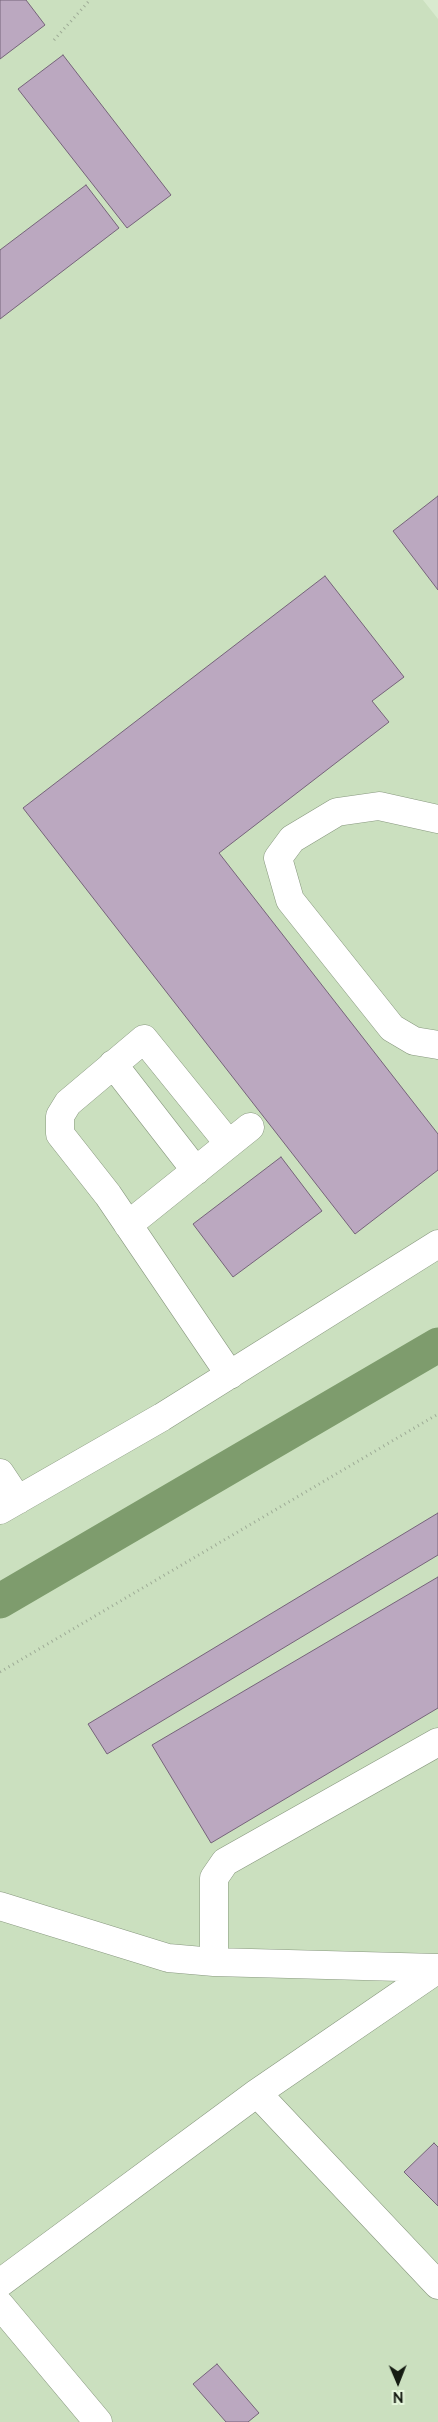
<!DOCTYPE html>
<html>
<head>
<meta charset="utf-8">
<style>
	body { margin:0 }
	#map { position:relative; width:438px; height:2422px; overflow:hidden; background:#d9eacf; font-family:Raleway,sans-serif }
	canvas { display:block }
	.north { position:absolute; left:373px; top:2357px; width:50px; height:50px; -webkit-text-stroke:4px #e6f7dc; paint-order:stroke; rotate:179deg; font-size:14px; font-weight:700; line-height:20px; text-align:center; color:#151b12 }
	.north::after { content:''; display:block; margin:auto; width:18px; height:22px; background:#151b12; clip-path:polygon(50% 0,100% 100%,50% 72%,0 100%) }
</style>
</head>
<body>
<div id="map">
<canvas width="438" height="2422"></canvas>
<div class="north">N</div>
</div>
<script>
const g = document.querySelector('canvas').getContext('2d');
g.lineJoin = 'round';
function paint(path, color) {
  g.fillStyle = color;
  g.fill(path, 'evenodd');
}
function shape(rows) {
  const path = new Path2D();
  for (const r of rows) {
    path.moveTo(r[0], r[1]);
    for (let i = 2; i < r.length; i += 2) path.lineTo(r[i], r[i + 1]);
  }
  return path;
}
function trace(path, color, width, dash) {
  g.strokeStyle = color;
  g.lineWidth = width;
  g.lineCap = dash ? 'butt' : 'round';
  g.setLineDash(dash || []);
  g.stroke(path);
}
const built = shape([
	[0,0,423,0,438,19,438,1337,0,1588],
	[438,1345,438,2422,0,2422,0,1601]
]);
const canal = shape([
	[0,1601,438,1345]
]);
const building = shape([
	[0,0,26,0,45,25,0,59,0,0],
	[63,55,171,195,127,228,18,89,63,55],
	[86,185,119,228,0,319,0,250,86,185],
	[438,496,438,590,393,531,438,496],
	[325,576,404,677,372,701,389,722,219,853,438,1134,438,1170,355,1234,23,808,325,576],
	[281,1157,322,1211,233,1277,193,1224,281,1157],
	[438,1513,438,1555,107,1754,88,1724,438,1513],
	[438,1577,438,1708,211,1843,152,1745,438,1577],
	[434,2143,438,2147,438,2206,404,2172,434,2143],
	[217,2364,259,2413,248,2422,226,2422,193,2384,217,2364]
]);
const path = shape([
	[54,40,90,0],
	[0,1672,438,1414]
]);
const minor = shape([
	[438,819,379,806,337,812,292,839,278,858,290,900,392,1028,414,1041,438,1045],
	[113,1064,196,1171],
	[229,1144,144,1039,68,1103,60,1116,60,1134,108,1195,230,1375],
	[128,1225,250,1127],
	[0,1473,18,1500],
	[0,1510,162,1417,438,1244],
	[0,1906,168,1958,214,1962,438,1968],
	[214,1962,214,1878,225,1862,438,1742],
	[257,2093,438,2285],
	[0,2283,257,2093,438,1969],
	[0,2305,98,2422]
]);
paint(built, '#cbe0bf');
trace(canal, '#7e9c6d', 35);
paint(building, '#bba8c0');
trace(building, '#76647a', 1);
trace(minor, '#88987f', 29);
trace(path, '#9eab96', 3, [1, 4]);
trace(minor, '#fff', 28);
</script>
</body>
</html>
